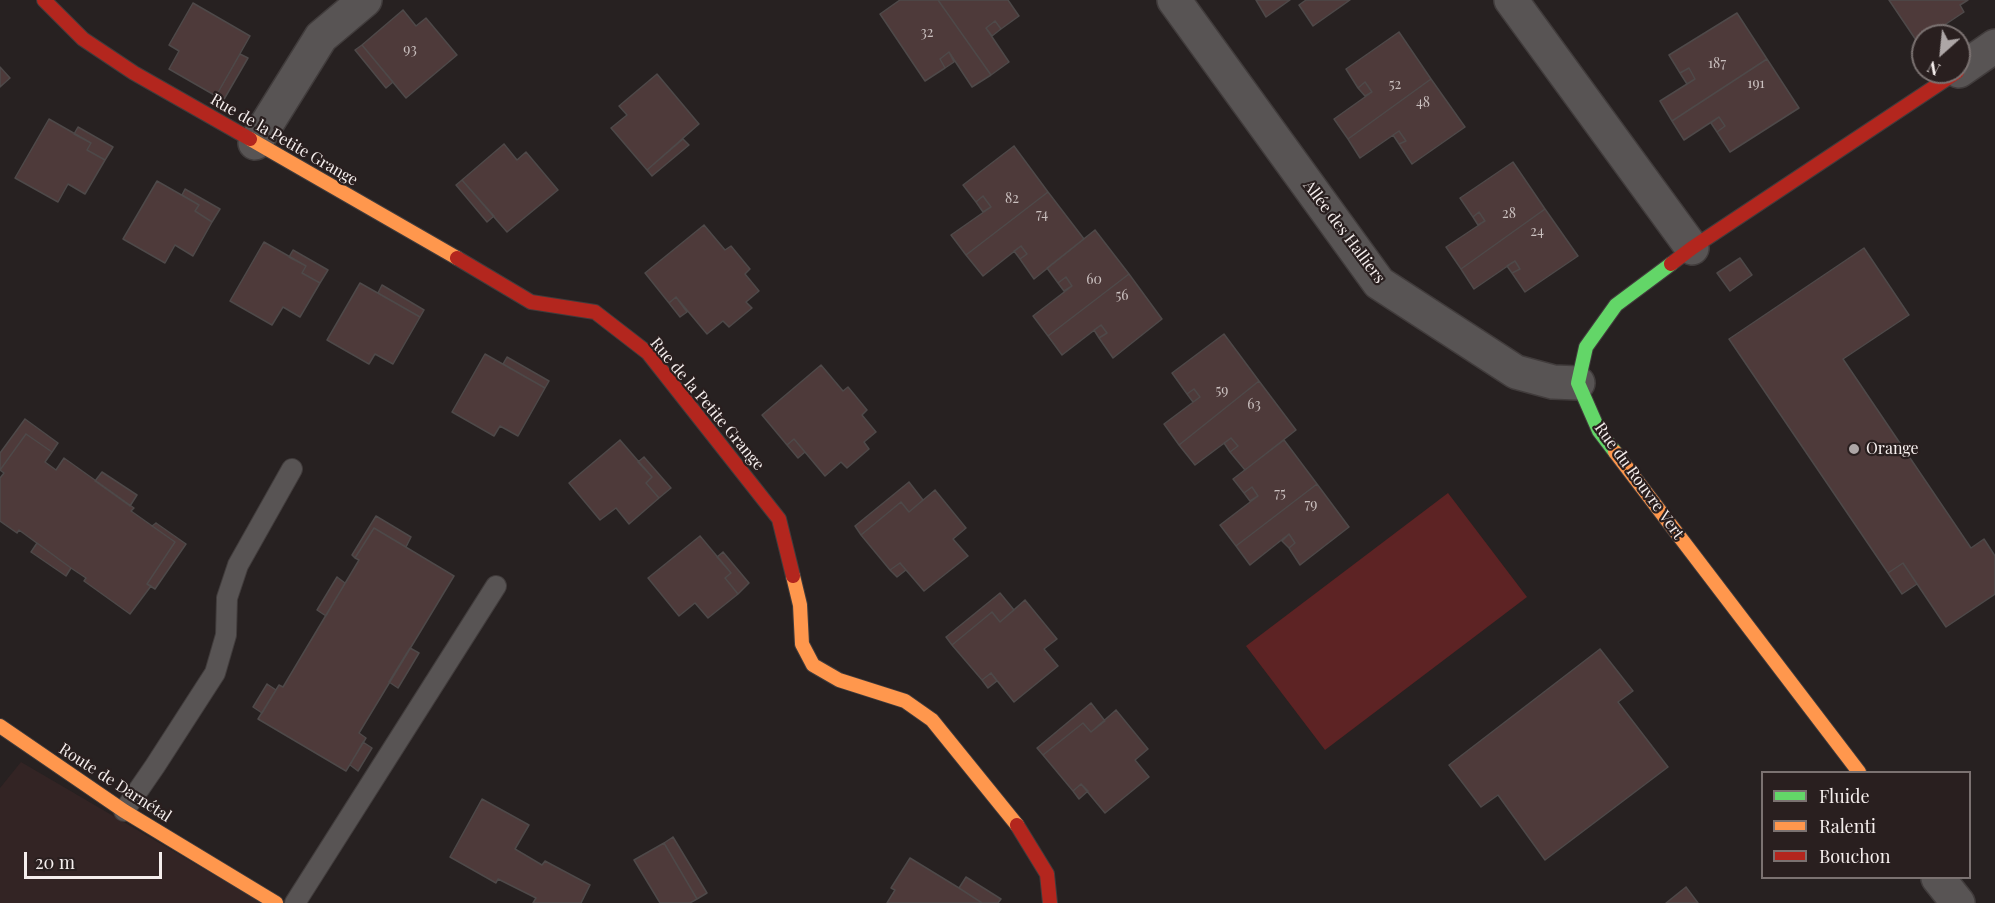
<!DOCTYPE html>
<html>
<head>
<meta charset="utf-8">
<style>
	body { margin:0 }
	#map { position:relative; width:1995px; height:903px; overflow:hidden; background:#272121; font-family:"Playfair Display",serif }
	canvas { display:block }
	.legend { position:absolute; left:1761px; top:771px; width:210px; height:108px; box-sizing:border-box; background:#291f1f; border:2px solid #7b7271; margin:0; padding:8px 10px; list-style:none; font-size:18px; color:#f5eeed }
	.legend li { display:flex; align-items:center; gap:12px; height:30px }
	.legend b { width:30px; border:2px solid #7b7271 }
	.north { position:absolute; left:1911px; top:24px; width:60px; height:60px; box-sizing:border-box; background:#291f1f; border:2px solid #7b7271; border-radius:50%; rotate:207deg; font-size:16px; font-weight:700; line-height:24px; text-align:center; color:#f5eeed }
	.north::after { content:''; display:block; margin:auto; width:21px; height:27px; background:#ada6a6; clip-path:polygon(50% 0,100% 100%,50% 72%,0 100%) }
	.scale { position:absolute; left:24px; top:852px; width:138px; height:27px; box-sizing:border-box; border:3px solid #f5eeed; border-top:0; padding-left:8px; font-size:18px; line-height:21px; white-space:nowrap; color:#f5eeed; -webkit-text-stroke:4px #291f1f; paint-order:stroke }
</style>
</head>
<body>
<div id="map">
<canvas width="1995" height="903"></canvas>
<ul class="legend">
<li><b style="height:8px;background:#63d668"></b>Fluide</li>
<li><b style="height:8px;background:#ff974d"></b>Ralenti</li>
<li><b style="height:8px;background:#b3261e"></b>Bouchon</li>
</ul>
<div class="north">N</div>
<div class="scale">20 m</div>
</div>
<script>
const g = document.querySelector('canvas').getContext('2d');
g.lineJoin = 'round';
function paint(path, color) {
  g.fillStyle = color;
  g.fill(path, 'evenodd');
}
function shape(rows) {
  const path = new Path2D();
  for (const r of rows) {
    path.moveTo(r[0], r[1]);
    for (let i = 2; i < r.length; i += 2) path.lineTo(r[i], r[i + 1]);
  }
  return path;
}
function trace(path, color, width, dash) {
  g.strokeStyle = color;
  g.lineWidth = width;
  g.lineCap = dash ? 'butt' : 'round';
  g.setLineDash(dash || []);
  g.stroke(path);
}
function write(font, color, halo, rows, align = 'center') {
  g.font = font + ' "Playfair Display",serif';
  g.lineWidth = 4.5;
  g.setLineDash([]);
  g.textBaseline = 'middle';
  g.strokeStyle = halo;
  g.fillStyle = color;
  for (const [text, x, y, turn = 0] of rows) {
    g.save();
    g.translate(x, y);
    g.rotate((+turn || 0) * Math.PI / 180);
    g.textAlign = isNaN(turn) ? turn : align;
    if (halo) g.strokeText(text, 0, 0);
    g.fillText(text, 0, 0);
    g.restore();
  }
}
const built = shape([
	[21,762,262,903,0,903,0,788]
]);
const green = shape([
	[1448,493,1527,597,1325,750,1246,646]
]);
const building = shape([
	[900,0,938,0,991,75,972,87,949,52,940,59,945,68,925,81,880,14,900,0],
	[938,0,1008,0,1019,16,1001,29,995,21,986,28,1009,62,991,75,938,0],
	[1256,0,1290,0,1266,17,1256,0],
	[1306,0,1350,0,1313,26,1299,5,1306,0],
	[1889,0,1968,0,1960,5,1964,12,1928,36,1923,36,1923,39,1918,43,1889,0],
	[193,3,250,36,216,96,169,69,179,51,169,45,193,3],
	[403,10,416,26,426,18,457,55,406,98,362,45,403,10],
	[1737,13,1767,59,1672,121,1660,101,1695,79,1689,68,1680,73,1669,55,1737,13],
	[995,21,1001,29,992,36,986,28,995,21],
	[1399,32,1431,79,1348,139,1334,119,1372,92,1365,82,1358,88,1346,69,1399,32],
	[362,45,393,82,386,88,355,50,362,45],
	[949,52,954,62,945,68,940,59,949,52],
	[240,54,248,58,223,101,216,96,240,54],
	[1767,59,1799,108,1730,152,1717,132,1725,126,1719,117,1684,140,1672,121,1767,59],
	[0,67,10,78,0,87,0,67],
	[1689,68,1695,79,1687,84,1680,73,1689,68],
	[657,74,699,124,647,170,611,128,627,115,619,106,657,74],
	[1431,79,1465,127,1412,164,1399,144,1406,141,1399,131,1360,158,1348,139,1431,79],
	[1365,82,1372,92,1365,96,1358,88,1365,82],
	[1719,117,1725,126,1717,132,1711,123,1719,117],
	[49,119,91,143,87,150,105,160,85,194,68,184,58,202,15,178,49,119],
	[78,127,113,147,105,160,87,150,91,143,74,134,78,127],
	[1399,131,1406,141,1399,144,1393,135,1399,131],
	[683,139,689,145,652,176,647,170,683,139],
	[504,144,517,160,526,152,558,190,507,232,462,180,504,144],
	[1014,146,1048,192,966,255,951,235,991,207,983,196,976,202,963,185,1014,146],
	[1513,162,1545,209,1461,269,1446,247,1485,221,1479,212,1473,217,1460,198,1513,162],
	[462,180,494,216,487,222,456,185,462,180],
	[157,181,199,205,195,211,212,222,193,256,175,245,165,263,123,239,157,181],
	[185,189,220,209,212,222,195,211,199,205,182,195,185,189],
	[1048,192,1084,239,1034,279,1020,259,1027,254,1021,246,983,276,966,255,1048,192],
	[983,196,991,207,983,212,976,202,983,196],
	[1545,209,1578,256,1525,292,1512,273,1520,269,1515,261,1474,289,1461,269,1545,209],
	[1479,212,1485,221,1478,225,1473,217,1479,212],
	[704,225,725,250,731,246,750,269,745,274,759,291,746,302,752,308,729,327,723,321,707,334,676,297,669,303,645,273,704,225],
	[1095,230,1129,274,1048,336,1033,316,1072,286,1066,277,1058,283,1047,268,1095,230],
	[264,242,306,266,302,273,320,283,300,317,283,307,272,325,230,301,264,242],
	[1021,246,1027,254,1020,259,1014,251,1021,246],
	[1864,248,1909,315,1843,359,1971,548,1984,539,1995,556,1995,594,1946,627,1903,563,1888,573,1729,339,1864,248],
	[293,250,328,270,320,283,302,273,306,266,289,257,293,250],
	[1740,258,1752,275,1730,291,1717,273,1740,258],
	[1515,261,1520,269,1512,273,1507,266,1515,261],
	[1129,274,1162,319,1113,358,1099,338,1107,333,1101,325,1062,355,1048,336,1129,274],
	[1066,277,1072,286,1064,291,1058,283,1066,277],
	[360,283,420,317,393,364,375,354,369,364,327,340,360,283],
	[382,285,424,310,420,317,378,293,382,285],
	[676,297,687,312,680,317,669,303,676,297],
	[1101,325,1107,333,1099,338,1094,330,1101,325],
	[1224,334,1259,381,1179,445,1164,424,1200,397,1194,389,1187,394,1172,373,1224,334],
	[485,354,545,388,518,436,500,426,494,436,452,412,485,354],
	[507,357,549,381,545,388,503,364,507,357],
	[821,365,843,391,848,387,867,410,862,415,876,432,864,442,869,449,847,468,841,462,825,476,794,439,787,445,762,415,821,365],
	[1259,381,1296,430,1245,470,1230,452,1238,446,1231,438,1195,465,1179,445,1259,381],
	[1194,389,1200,397,1193,402,1187,394,1194,389],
	[25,419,58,443,52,452,26,434,0,470,0,453,25,419],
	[26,434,52,452,45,462,56,470,64,458,134,508,131,511,175,542,147,584,151,586,130,614,84,581,86,578,71,568,19,530,17,533,0,521,0,478,4,473,0,470,26,434],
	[1231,438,1238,446,1230,452,1224,443,1231,438],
	[794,439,805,452,798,458,787,445,794,439],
	[620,440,652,477,646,483,659,498,629,524,616,508,600,520,569,483,620,440],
	[1284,440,1317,484,1236,546,1220,525,1258,496,1252,487,1244,493,1233,479,1284,440],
	[644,457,671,488,659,498,646,483,652,477,638,462,644,457],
	[102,472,137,495,130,506,95,481,102,472],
	[909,482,923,500,909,512,901,502,861,535,855,526,909,482],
	[1317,484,1349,527,1300,565,1289,548,1295,543,1289,534,1250,565,1236,546,1317,484],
	[1252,487,1258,496,1250,501,1244,493,1252,487],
	[935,490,966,528,953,539,968,556,924,591,900,563,890,570,861,535,901,502,909,512,935,490],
	[376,516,411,537,406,547,374,528,355,558,352,555,376,516],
	[156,523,186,544,155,589,147,584,175,542,152,526,156,523],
	[374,528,454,576,359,733,366,738,346,771,258,719,279,685,283,687,359,560,355,558,374,528],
	[1289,534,1295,543,1289,548,1282,541,1289,534],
	[700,536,731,573,725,578,738,594,708,618,695,603,679,616,648,578,700,536],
	[37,543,71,568,66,576,31,552,37,543],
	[723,552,749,583,738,594,725,578,731,573,717,557,723,552],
	[900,563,906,570,897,577,890,570,900,563],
	[1903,563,1917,584,1902,594,1888,573,1903,563],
	[337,577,345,583,326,616,317,610,337,577],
	[1000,593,1014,610,1000,622,992,612,952,645,946,637,1000,593],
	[1025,600,1057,639,1044,649,1058,666,1014,702,991,673,982,680,952,645,992,612,1000,622,1025,600],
	[410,648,419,653,398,688,389,682,410,648],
	[1600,649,1633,691,1618,702,1668,767,1545,860,1498,795,1481,807,1449,765,1600,649],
	[991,673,997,681,988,688,982,680,991,673],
	[267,684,276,690,262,713,253,707,267,684],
	[1091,703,1105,721,1091,732,1083,723,1043,755,1037,748,1091,703],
	[1116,710,1148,749,1135,760,1149,777,1105,813,1081,784,1073,791,1043,755,1083,723,1091,732,1116,710],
	[363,742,372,748,358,771,350,765,363,742],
	[1081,784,1088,791,1079,799,1073,791,1081,784],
	[482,799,529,825,515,849,542,865,545,861,590,885,581,903,533,903,536,898,498,879,496,883,450,857,482,799],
	[673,837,707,893,697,899,664,843,673,837],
	[664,843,697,899,690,903,660,903,634,860,664,843],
	[910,858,959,888,982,903,887,903,895,890,891,888,910,858],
	[966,877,1001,899,998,903,982,903,959,888,966,877],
	[1686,887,1698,903,1666,903,1686,887]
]);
const lane = shape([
	[124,811,155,766,215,673,226,635,227,598,238,565,292,469],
	[295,903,496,586]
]);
const street = shape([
	[1174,0,1379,283,1516,372,1553,382,1578,383],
	[1511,0,1692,248],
	[1959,71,1995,46],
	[255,143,321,37,365,0],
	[1938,878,1958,903]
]);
const fast = shape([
	[1615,452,1599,431,1578,383,1586,347,1616,305,1671,264]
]);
const slow = shape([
	[250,139,457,258],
	[1615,452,1859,772],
	[793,576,800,605,802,644,813,665,839,680,905,701,932,720,1017,825],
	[0,726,124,811,276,903]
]);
const jam = shape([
	[44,0,83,39,134,73,250,139],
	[457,258,531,302,595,312,648,353,779,519,793,576],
	[1671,264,1692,248,1957,72],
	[1017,825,1047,874,1050,903]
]);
const markers = [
	[1854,449,6,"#ada6a6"]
];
const numberNames = [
	["32",927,33],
	["93",410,50],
	["187",1717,64],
	["191",1756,84],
	["52",1395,85],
	["48",1423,103],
	["82",1012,199],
	["28",1509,214],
	["74",1042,215],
	["24",1537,232],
	["60",1094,280],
	["56",1122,296],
	["59",1222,391],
	["63",1254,405],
	["75",1280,494],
	["79",1311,505]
];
const streetNames = [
	["Rue de la Petite Grange",284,140,30],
	["Allée des Halliers",1344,232,53],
	["Rue de la Petite Grange",707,404,50],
	["Rue du Rouvre Vert",1639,481,54],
	["Route de Darnétal",115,783,33]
];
const poiNames = [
	["Orange",1866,449]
];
paint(built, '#332424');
paint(green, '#5d2324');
paint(building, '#4e3a3a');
trace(building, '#4e4949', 1.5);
trace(lane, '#413c3c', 22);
trace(street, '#413c3c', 36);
trace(fast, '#413c3c', 16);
trace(slow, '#413c3c', 16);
trace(jam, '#413c3c', 16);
trace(lane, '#585454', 20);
trace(street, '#585454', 33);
trace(fast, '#63d668', 14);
trace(slow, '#ff974d', 14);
trace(jam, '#b3261e', 14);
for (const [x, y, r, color] of markers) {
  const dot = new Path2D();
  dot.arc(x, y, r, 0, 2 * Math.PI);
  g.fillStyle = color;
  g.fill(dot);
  trace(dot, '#291f1f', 2);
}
write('14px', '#cbc1c0', null, numberNames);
write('16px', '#f5eeed', '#291f1f', streetNames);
write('16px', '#f5eeed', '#291f1f', poiNames, 'left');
</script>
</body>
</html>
